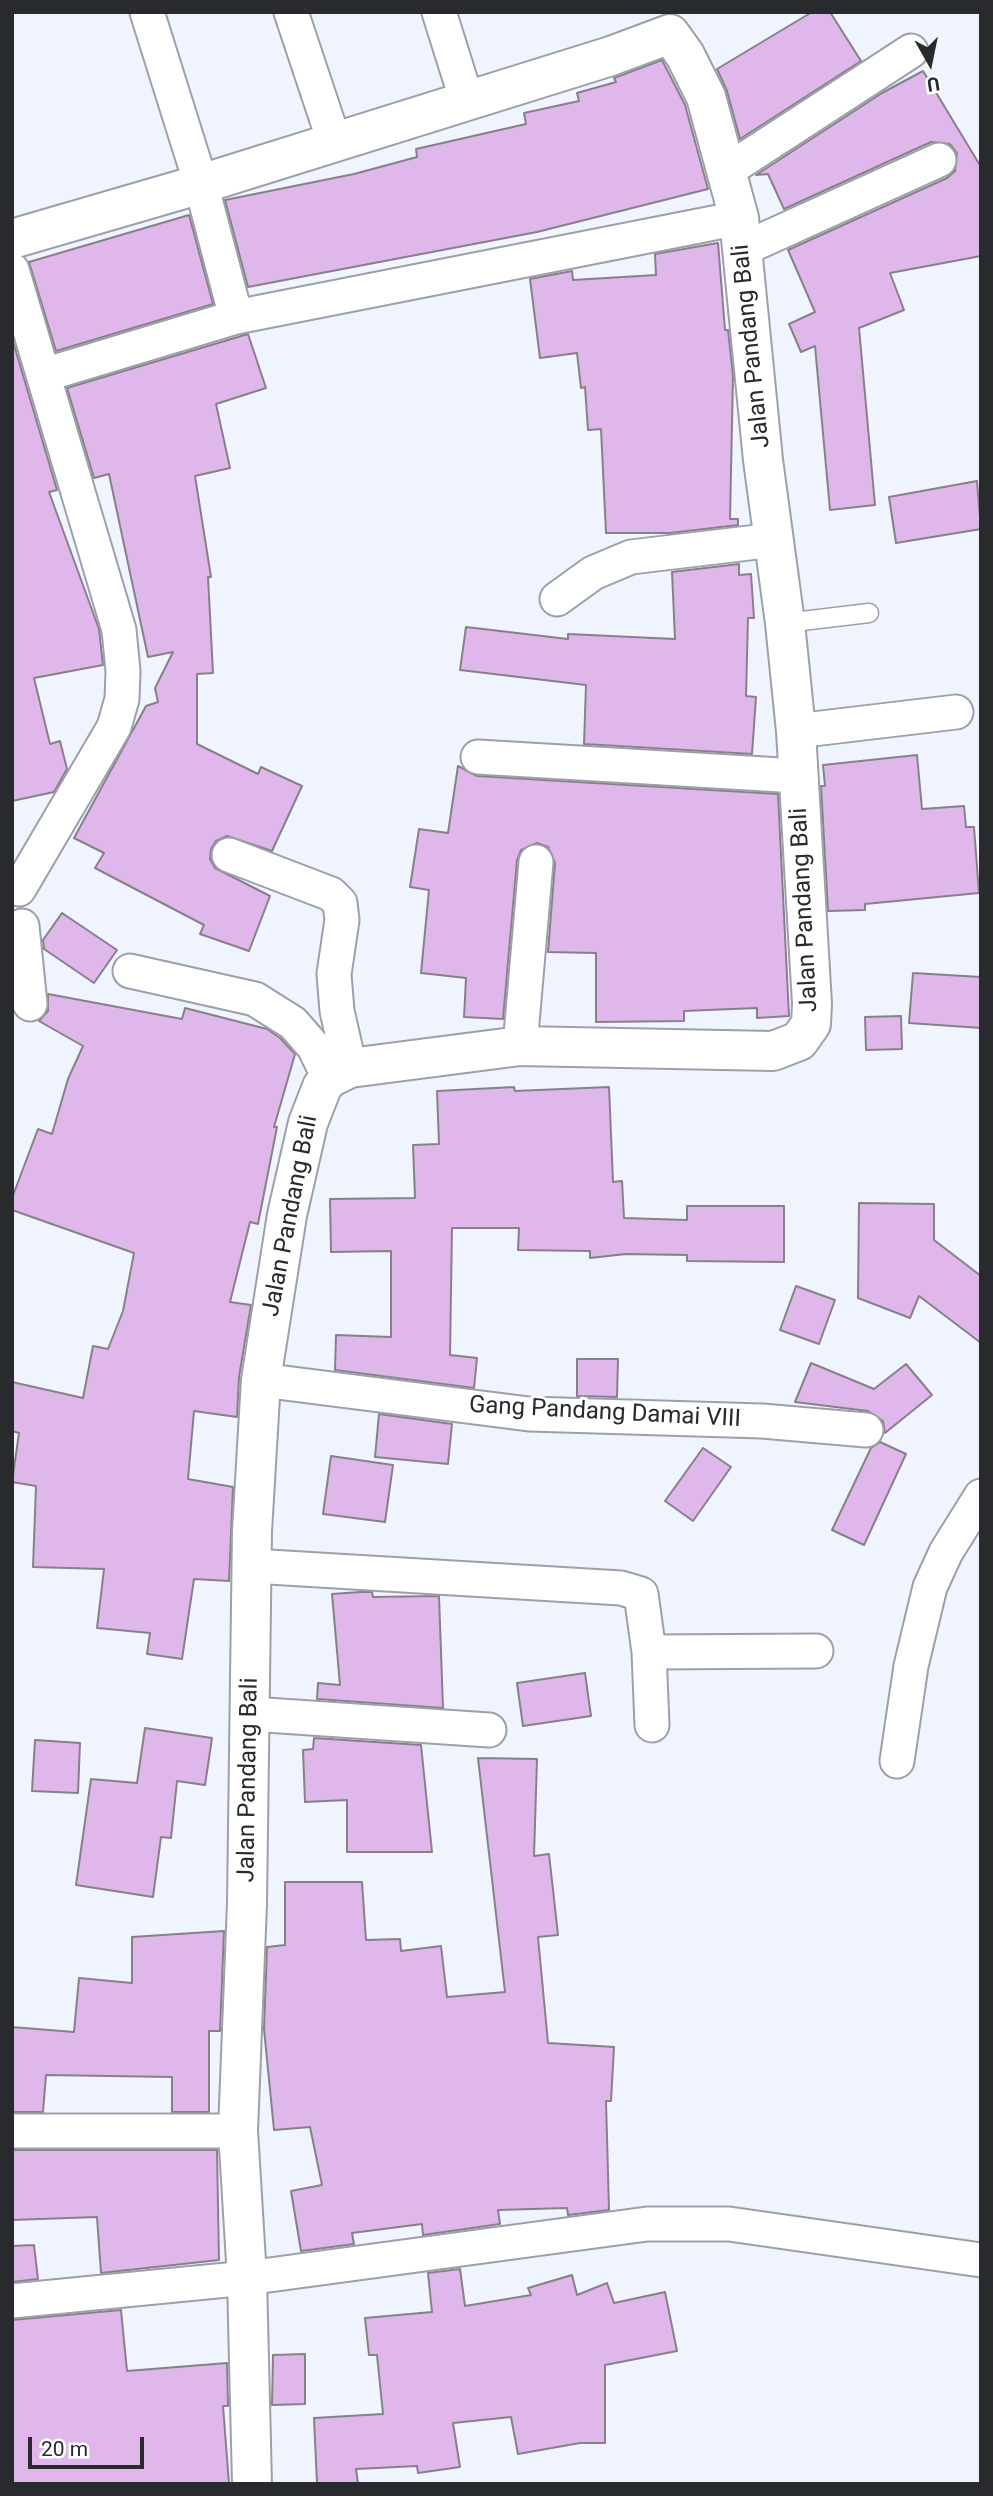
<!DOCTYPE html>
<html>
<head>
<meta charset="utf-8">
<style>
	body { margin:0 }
	#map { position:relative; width:993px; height:2496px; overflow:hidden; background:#f0f4ff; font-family:Roboto,sans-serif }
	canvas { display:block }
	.frame { position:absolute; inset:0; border:14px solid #292a2e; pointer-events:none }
	.north { position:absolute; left:895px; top:28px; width:70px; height:70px; -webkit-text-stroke:5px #fff; paint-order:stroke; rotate:171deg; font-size:19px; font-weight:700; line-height:28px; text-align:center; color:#292a2e }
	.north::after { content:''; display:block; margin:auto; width:24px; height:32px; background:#292a2e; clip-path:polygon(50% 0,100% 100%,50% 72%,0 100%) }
	.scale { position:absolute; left:28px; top:2437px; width:116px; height:32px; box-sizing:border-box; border:4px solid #292a2e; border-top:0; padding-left:9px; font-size:21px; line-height:24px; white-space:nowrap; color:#292a2e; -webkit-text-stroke:5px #fff; paint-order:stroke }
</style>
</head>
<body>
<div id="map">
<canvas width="993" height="2496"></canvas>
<div class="frame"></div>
<div class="north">U</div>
<div class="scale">20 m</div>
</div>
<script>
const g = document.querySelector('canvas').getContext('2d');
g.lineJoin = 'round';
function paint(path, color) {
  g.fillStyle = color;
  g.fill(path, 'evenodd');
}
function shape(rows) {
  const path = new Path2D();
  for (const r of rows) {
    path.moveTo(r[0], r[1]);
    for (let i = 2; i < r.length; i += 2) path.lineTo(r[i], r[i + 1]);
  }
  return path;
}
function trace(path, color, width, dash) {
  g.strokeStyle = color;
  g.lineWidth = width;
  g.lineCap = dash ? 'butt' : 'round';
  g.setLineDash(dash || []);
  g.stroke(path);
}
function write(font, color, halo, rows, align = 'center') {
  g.font = font + ' Roboto,sans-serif';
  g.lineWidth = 6;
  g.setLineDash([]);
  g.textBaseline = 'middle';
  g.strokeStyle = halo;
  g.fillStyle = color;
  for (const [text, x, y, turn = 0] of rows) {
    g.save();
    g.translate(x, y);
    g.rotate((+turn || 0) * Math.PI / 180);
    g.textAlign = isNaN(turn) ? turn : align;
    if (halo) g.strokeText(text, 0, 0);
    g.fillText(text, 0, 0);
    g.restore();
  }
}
const building = shape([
	[812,12,830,12,861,61,740,139,727,91,717,69,812,12],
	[662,60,685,105,708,189,537,232,248,287,225,200,354,174,417,157,416,149,526,124,524,113,579,101,577,93,616,82,614,78,662,60],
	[923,71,981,167,981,256,890,273,904,310,859,328,875,505,830,510,815,346,801,352,789,324,815,312,788,250,947,178,955,171,957,153,950,144,931,142,784,209,768,174,756,175,882,93,923,71],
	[189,215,213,304,56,351,29,262,189,215],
	[718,243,725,330,728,330,733,376,730,519,738,519,738,525,670,533,606,533,601,429,588,430,585,387,581,388,577,353,540,358,530,279,572,271,573,280,656,275,655,254,718,243],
	[248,334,266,388,216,404,230,468,195,476,211,577,208,577,213,673,197,674,197,744,258,774,261,767,302,786,272,851,227,836,216,841,211,849,210,859,215,868,270,896,249,951,200,934,204,925,95,868,104,853,74,838,146,706,158,702,155,688,173,652,148,657,109,474,94,478,67,388,248,334],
	[12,338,57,490,49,492,99,629,103,665,34,678,50,744,60,741,67,769,54,792,12,801,12,338],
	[977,481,981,529,896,543,889,497,977,481],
	[739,564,739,575,751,574,754,618,748,618,746,696,756,697,752,754,584,744,586,685,460,670,466,627,568,639,568,634,675,639,672,572,739,564],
	[917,755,922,809,964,806,966,827,974,827,979,893,865,904,865,910,828,911,821,786,825,786,823,765,917,755],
	[458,766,477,776,778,794,789,1016,757,1018,757,1008,684,1011,684,1021,596,1022,596,953,548,952,555,863,548,847,537,843,521,850,517,860,503,1019,464,1017,466,978,421,973,429,890,410,887,419,829,448,833,458,766],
	[62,913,117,950,94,983,44,949,43,940,62,913],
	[913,973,981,977,981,1028,909,1023,913,973],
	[48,994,182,1019,185,1008,267,1029,280,1038,295,1054,274,1127,277,1127,258,1224,250,1222,230,1302,251,1305,239,1377,237,1417,194,1411,188,1479,233,1487,229,1581,194,1579,182,1659,147,1654,150,1633,97,1628,104,1569,33,1567,36,1486,12,1482,19,1433,12,1431,12,1382,83,1398,93,1346,108,1349,123,1311,134,1253,12,1210,12,1198,38,1129,52,1134,68,1079,83,1046,39,1021,48,1011,48,994],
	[901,1016,902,1049,866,1050,865,1017,901,1016],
	[514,1087,515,1091,609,1087,613,1182,622,1181,624,1218,687,1220,687,1206,784,1206,784,1262,687,1261,687,1255,626,1254,590,1258,590,1251,518,1250,519,1228,452,1228,450,1355,477,1358,474,1388,335,1370,336,1335,391,1337,391,1251,331,1252,330,1199,415,1198,413,1145,439,1144,437,1091,514,1087],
	[859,1203,934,1204,934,1240,981,1276,981,1343,919,1296,910,1318,858,1298,859,1203],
	[796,1286,835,1300,819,1344,780,1330,796,1286],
	[577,1359,618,1359,617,1397,577,1396,577,1359],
	[811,1363,874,1389,906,1364,932,1395,885,1433,883,1421,868,1411,795,1402,811,1363],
	[379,1414,452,1424,448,1464,375,1457,379,1414],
	[880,1442,906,1454,864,1545,832,1530,871,1448,880,1442],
	[703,1448,731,1467,693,1521,665,1501,703,1448],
	[331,1456,393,1465,385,1522,323,1514,331,1456],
	[360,1592,372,1592,373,1597,439,1596,443,1708,317,1699,318,1683,340,1685,332,1594,360,1592],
	[585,1673,591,1716,523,1726,517,1683,585,1673],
	[145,1728,212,1738,205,1785,177,1781,171,1838,161,1837,153,1897,76,1885,91,1779,137,1783,145,1728],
	[314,1738,421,1745,432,1852,347,1852,347,1800,305,1802,303,1750,313,1749,314,1738],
	[35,1740,80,1743,78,1793,32,1791,35,1740],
	[478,1758,537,1759,534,1856,549,1854,558,1935,538,1937,548,2043,614,2047,611,2101,606,2101,609,2210,568,2215,567,2208,498,2210,500,2224,423,2235,422,2224,352,2233,354,2244,301,2251,291,2191,322,2185,310,2127,274,2130,264,2029,267,1947,285,1945,285,1882,362,1882,366,1940,400,1939,401,1951,441,1946,447,1997,505,1992,478,1758],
	[224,1931,220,2031,209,2031,209,2112,172,2112,172,2077,46,2075,43,2112,12,2112,12,2027,74,2032,79,1978,132,1983,132,1937,224,1931],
	[12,2150,217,2150,219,2260,101,2273,97,2217,12,2220,12,2150],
	[34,2245,38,2279,12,2282,12,2246,34,2245],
	[460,2269,465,2306,531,2295,528,2288,572,2275,577,2295,607,2283,614,2303,665,2292,677,2351,605,2365,605,2443,580,2443,518,2454,511,2417,453,2423,460,2467,418,2473,417,2466,356,2469,358,2484,317,2484,314,2418,383,2414,377,2355,369,2355,365,2318,432,2312,428,2273,460,2269],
	[121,2310,127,2371,227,2363,228,2406,223,2406,229,2484,12,2484,12,2320,121,2310],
	[305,2354,305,2404,272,2405,273,2355,305,2354]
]);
const service = shape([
	[785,623,869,613]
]);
const minor = shape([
	[147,12,201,184,236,317],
	[291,12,334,141],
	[439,12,466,98],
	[728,170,911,51],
	[743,249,939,160],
	[12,270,119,630,123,671,122,699,114,727,19,889],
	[44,375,236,317,739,218],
	[557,599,593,573,631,557,774,540],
	[796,731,956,712],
	[478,757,798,776],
	[229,855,331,894,340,903,342,920,334,974,337,1011,350,1068],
	[22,926,30,1004],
	[130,971,255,999,293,1023,314,1047,329,1078],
	[520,1046,536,862],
	[261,1380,529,1414,762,1421,866,1430],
	[252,1566,621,1588,641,1594,649,1652,652,1725],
	[649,1652,816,1651],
	[251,1714,489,1730],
	[897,1761,911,1666,930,1587,946,1552,981,1496],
	[12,2131,238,2131],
	[12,2301,247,2278,647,2224,729,2224,981,2260]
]);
const tertiary = shape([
	[12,239,201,184,611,56,670,34,685,55,706,97,739,218,763,460,785,623,796,731,812,1004,811,1024,799,1041,773,1051,520,1046,350,1068,329,1078,322,1087,308,1123,287,1215,261,1380,252,1531,247,1903,238,2131,247,2278,252,2484]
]);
const streetNames = [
	["Jalan Pandang Bali",752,346,-96],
	["Jalan Pandang Bali",805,910,-93],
	["Jalan Pandang Bali",291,1216,-79],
	["Gang Pandang Damai VIII",605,1413,3],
	["Jalan Pandang Bali",249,1780,-89]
];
paint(building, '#e0b7eb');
trace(building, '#878089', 2);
trace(service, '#9ca0aa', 21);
trace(minor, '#9ca0aa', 37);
trace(tertiary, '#9ca0aa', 42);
trace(service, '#fff', 18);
trace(minor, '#fff', 33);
trace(tertiary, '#fff', 38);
write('24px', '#292a2e', '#fff', streetNames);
</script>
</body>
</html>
